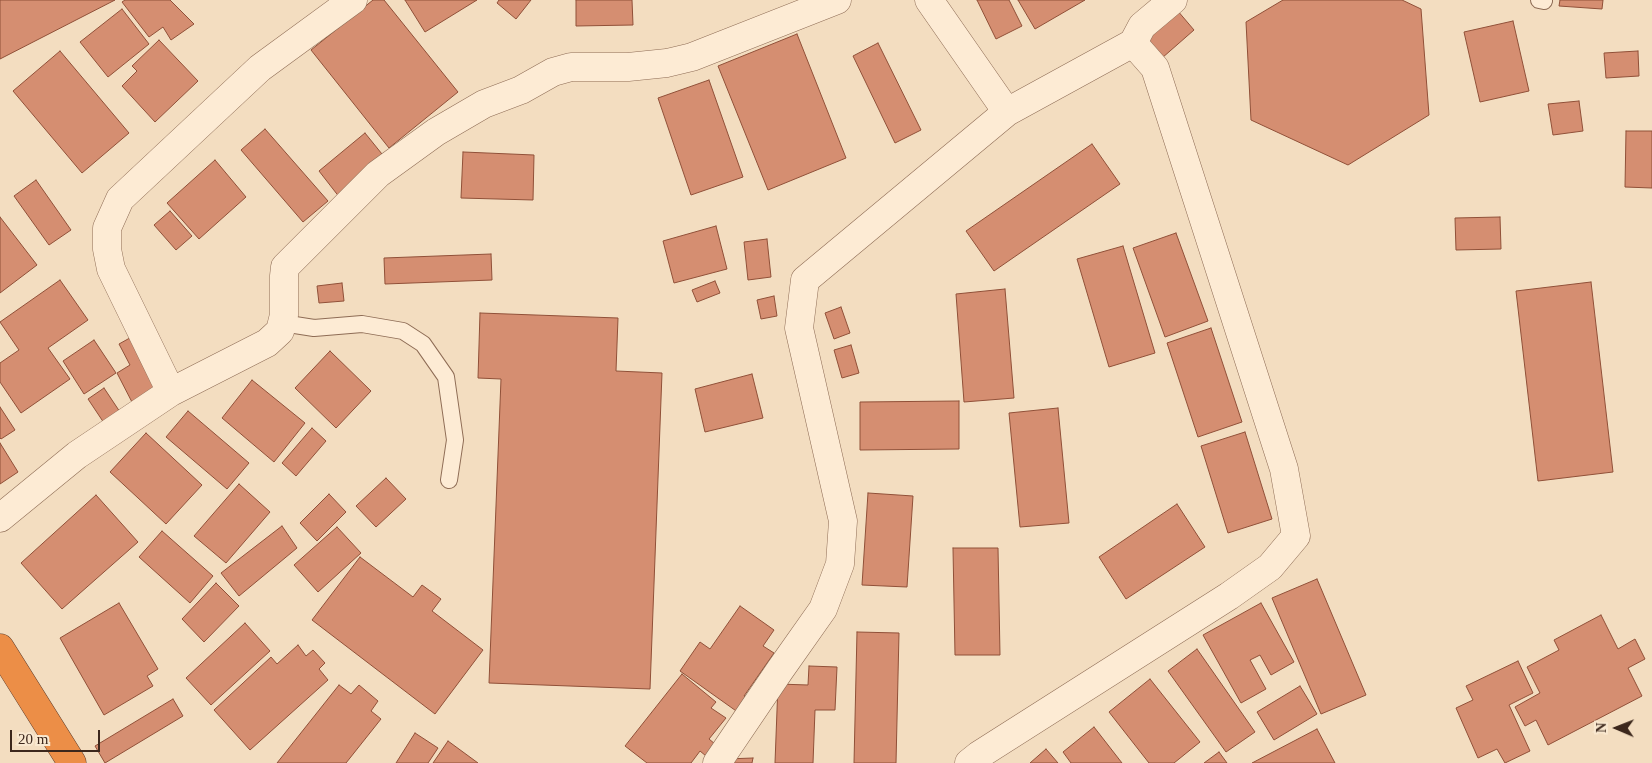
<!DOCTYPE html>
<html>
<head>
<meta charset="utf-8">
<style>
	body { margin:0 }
	#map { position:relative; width:1652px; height:763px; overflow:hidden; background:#f3ddc0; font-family:"Times New Roman",serif }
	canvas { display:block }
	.north { position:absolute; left:1592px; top:703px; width:50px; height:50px; -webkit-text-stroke:4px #f9e8d0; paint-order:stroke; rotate:271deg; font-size:14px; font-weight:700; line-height:20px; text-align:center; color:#3c271c }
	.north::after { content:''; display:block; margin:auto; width:18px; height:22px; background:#3c271c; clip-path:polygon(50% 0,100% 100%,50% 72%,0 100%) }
	.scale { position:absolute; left:10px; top:730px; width:90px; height:22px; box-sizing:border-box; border:2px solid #3c271c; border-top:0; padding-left:6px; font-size:15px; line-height:18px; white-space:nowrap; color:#3c271c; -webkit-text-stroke:4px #f9e8d0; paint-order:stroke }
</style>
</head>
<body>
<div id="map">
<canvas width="1652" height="763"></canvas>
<div class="north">N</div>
<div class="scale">20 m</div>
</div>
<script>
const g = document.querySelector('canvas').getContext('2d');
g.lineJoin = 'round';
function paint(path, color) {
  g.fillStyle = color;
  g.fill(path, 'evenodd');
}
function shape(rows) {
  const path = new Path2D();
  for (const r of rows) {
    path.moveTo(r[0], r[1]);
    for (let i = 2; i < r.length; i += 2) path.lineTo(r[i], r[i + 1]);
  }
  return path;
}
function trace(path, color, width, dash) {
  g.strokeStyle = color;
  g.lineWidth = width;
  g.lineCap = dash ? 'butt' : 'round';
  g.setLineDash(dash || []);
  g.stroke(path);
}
const building = shape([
	[0,0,115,0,0,59,0,0],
	[125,0,170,0,194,24,171,40,163,27,149,37,122,2,125,0],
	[373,0,384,0,458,92,389,148,311,50,373,0],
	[405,0,477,0,425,32,405,0],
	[499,0,531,0,516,19,497,3,499,0],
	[576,0,632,0,633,25,576,26,576,0],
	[977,0,1009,0,1022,26,996,39,977,0],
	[1018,0,1085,0,1035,29,1018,0],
	[1283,0,1402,0,1421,9,1429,115,1348,165,1251,120,1246,22,1283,0],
	[1560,0,1603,0,1602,9,1559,6,1560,0],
	[122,9,149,44,108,77,80,42,122,9],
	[1177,10,1194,30,1162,58,1145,38,1177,10],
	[1513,21,1529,91,1480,102,1464,32,1513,21],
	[797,34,846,158,768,190,718,66,797,34],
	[159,40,198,81,155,122,122,86,137,71,132,66,159,40],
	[878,43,921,130,895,143,853,56,878,43],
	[60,51,129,133,82,173,13,91,60,51],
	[1638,51,1639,76,1606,78,1604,53,1638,51],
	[709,80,743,177,691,195,658,98,709,80],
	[1579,101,1583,131,1553,135,1548,104,1579,101],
	[265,129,328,201,303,222,241,150,265,129],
	[1626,131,1652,131,1652,188,1625,187,1626,131],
	[365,133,386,159,340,198,319,171,365,133],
	[1092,144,1120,184,994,271,966,231,1092,144],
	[463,152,534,155,533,200,461,198,463,152],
	[215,160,246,197,199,239,167,203,215,160],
	[36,180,71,230,49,245,14,196,36,180],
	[170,211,192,236,176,250,154,225,170,211],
	[0,217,37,265,0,293,0,217],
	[1500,217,1501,249,1456,250,1455,218,1500,217],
	[716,226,727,269,674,283,663,241,716,226],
	[1176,233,1208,321,1165,337,1133,248,1176,233],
	[767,239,771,277,748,280,744,242,767,239],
	[1123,246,1155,353,1109,367,1077,259,1123,246],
	[491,254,492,280,385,284,384,258,491,254],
	[60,280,88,320,48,348,70,379,21,413,0,382,0,363,19,350,0,322,60,280],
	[715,281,720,293,697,302,692,290,715,281],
	[1591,282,1613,472,1538,481,1516,291,1591,282],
	[342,283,344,301,319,303,317,286,342,283],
	[1005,289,1014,398,964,402,956,294,1005,289],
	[774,296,777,316,761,319,757,300,774,296],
	[841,307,850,333,834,339,825,313,841,307],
	[480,313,618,318,616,371,662,373,650,689,489,683,501,379,478,378,480,313],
	[1211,328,1242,422,1198,437,1167,343,1211,328],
	[137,334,161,392,134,406,117,373,130,365,119,344,137,334],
	[94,340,116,373,84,394,63,361,94,340],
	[851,345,859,373,842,378,834,350,851,345],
	[330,351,371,391,336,428,295,388,330,351],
	[752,374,763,418,705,432,695,389,752,374],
	[252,380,305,423,274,462,222,418,252,380],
	[104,388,122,415,106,426,88,399,104,388],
	[959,401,959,449,860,450,860,402,959,401],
	[0,407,15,430,1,439,0,438,0,407],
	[1058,408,1069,523,1020,527,1009,413,1058,408],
	[188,411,249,463,227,489,166,437,188,411],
	[312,428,326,441,296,476,282,463,312,428],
	[1245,432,1272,519,1228,533,1201,446,1245,432],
	[146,433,202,485,166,524,110,472,146,433],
	[0,443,18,472,0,484,0,443],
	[386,478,406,499,376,527,356,506,386,478],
	[239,484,270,512,226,563,194,536,239,484],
	[868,493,913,496,907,587,862,585,868,493],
	[329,494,346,512,317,541,300,523,329,494],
	[96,495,138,542,62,609,21,563,96,495],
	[1177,504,1205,547,1126,599,1099,557,1177,504],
	[282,526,297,548,239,596,221,573,282,526],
	[337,527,361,553,318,592,294,565,337,527],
	[162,531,213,576,190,603,139,557,162,531],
	[953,548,998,548,1000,655,955,655,953,548],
	[360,557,413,597,422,585,441,599,432,611,483,650,435,714,312,620,360,557],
	[1317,579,1366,695,1321,714,1272,598,1317,579],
	[216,583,239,606,204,642,182,619,216,583],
	[119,603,158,669,147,676,153,686,104,715,60,638,119,603],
	[1261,603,1294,662,1271,675,1260,655,1250,660,1266,689,1241,703,1203,635,1261,603],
	[740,606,774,630,763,646,774,653,744,696,748,699,739,713,680,671,700,642,710,649,740,606],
	[1601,615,1618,649,1635,639,1645,659,1628,668,1642,696,1548,745,1536,720,1525,726,1515,707,1540,693,1527,667,1559,650,1554,640,1601,615],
	[245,623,270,651,211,705,186,678,245,623],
	[857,632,899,633,896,763,854,763,857,632],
	[298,645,306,656,313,650,325,663,319,669,328,680,250,750,214,710,271,657,277,664,298,645],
	[1197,649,1255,732,1226,752,1168,671,1197,649],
	[1518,661,1533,693,1509,705,1530,751,1505,763,1497,749,1478,758,1456,708,1473,700,1466,686,1518,661],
	[809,666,837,667,835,710,815,710,813,763,775,763,778,684,808,685,809,666],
	[682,674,716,702,711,708,726,718,709,739,715,744,706,756,700,751,691,763,647,763,625,746,682,674],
	[1150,679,1200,742,1174,763,1149,763,1109,712,1150,679],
	[339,685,351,694,359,685,378,701,371,711,381,719,346,763,277,763,339,685],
	[1300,686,1317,714,1274,740,1257,712,1300,686],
	[173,699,183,716,105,763,95,746,173,699],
	[1094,727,1122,763,1071,763,1063,752,1094,727],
	[1317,729,1335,763,1252,763,1317,729],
	[415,733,438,748,428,763,396,763,415,733],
	[448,741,478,763,433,763,448,741],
	[1046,749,1058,763,1030,763,1046,749],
	[1219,752,1227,763,1204,763,1219,752],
	[753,758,752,763,726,763,726,759,753,758]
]);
const lane = shape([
	[1539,0,1544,1],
	[282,323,314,328,362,324,403,331,423,344,446,377,455,440,449,480]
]);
const street = shape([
	[929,0,1007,112],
	[171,392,111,269,107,249,107,228,120,199,260,68,353,0],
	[0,518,77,455,171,392,267,343,280,331,284,315,284,276,285,267,378,174,436,132,484,104,521,90,553,72,571,67,628,67,667,63,692,57,837,0],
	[717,763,780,670,823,609,840,564,843,521,799,328,805,280,1007,112,1133,43],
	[969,763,979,755,1229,596,1270,567,1296,536,1284,469,1155,68,1133,43,1142,26,1173,0]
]);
const highway = shape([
	[0,648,72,763]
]);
paint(building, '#d58e71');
trace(building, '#905038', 1);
trace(lane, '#8e6c55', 18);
trace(street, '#8e6c55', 29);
trace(highway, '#5b3b2a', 29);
trace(lane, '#fdebd4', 16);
trace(street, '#fdebd4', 28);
trace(highway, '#ec8e47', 28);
</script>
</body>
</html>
